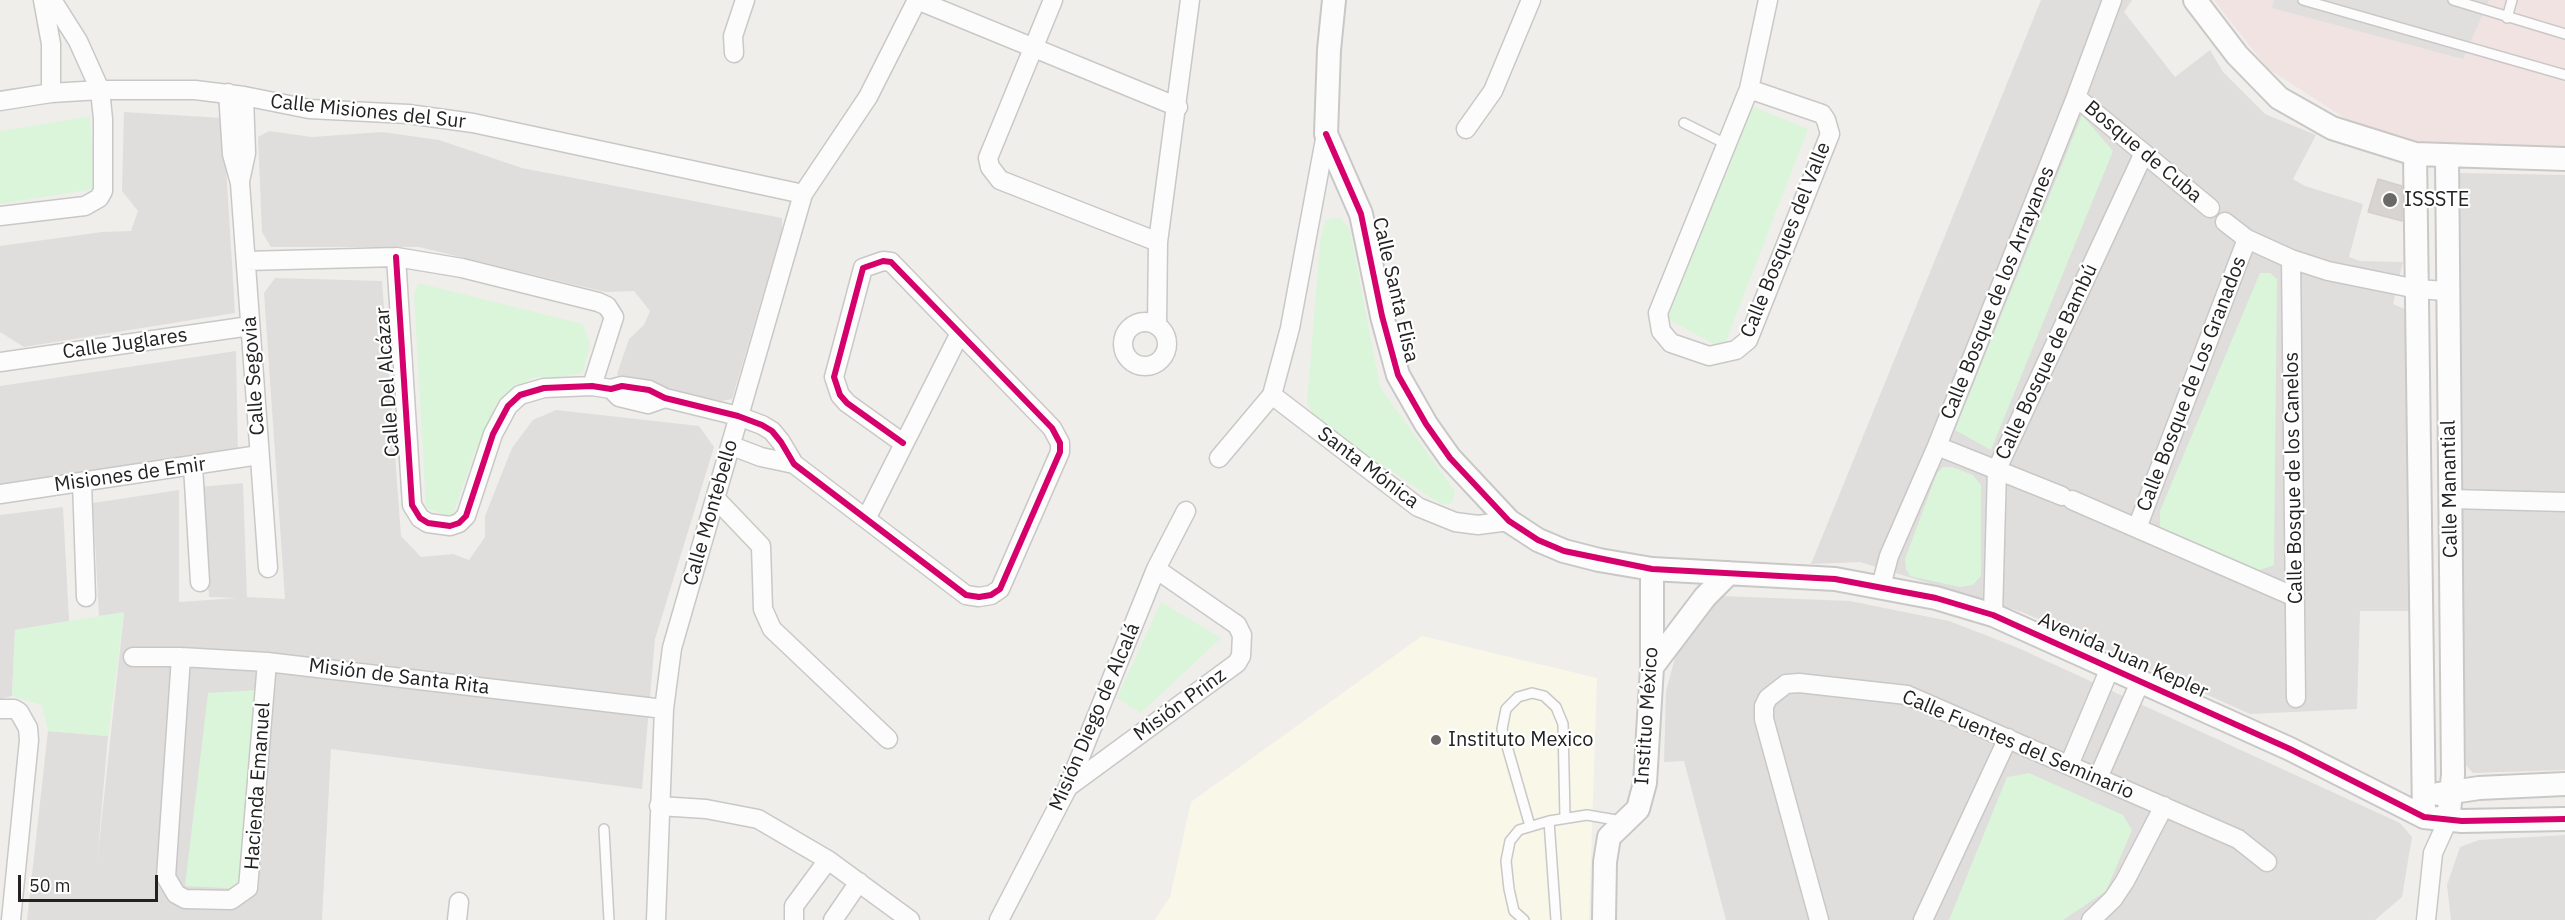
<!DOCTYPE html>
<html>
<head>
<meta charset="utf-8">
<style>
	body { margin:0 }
	#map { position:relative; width:2565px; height:920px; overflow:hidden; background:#f0eeeb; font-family:"IBM Plex Sans",sans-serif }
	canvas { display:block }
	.scale { position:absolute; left:18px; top:875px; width:140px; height:27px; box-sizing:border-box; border:3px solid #222; border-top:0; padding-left:8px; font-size:18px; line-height:21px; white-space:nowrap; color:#222; -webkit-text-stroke:4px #fff; paint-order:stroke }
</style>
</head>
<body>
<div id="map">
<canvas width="2565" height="920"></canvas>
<div class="scale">50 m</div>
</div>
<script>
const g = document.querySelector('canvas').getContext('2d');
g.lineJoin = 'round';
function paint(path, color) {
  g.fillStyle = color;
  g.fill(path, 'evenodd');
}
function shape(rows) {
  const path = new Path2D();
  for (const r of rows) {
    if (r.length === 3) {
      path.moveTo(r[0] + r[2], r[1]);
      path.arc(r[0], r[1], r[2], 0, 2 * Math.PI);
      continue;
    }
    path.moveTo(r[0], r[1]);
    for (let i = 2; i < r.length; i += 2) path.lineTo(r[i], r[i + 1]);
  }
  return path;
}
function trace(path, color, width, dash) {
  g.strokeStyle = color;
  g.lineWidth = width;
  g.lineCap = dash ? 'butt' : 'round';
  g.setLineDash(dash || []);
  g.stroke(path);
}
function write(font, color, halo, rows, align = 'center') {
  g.font = font + ' "IBM Plex Sans",sans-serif';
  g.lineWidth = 4.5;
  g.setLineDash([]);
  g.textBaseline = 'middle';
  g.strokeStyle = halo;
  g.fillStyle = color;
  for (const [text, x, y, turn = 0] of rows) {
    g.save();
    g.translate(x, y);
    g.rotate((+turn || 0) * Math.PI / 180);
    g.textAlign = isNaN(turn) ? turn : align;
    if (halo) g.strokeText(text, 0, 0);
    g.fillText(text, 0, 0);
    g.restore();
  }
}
const residential = shape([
	[2041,0,2132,0,2124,12,2175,77,2210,50,2223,72,2265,114,2316,135,2293,179,2305,186,2363,204,2349,257,2360,261,2403,262,2393,304,2405,309,2411,611,2360,611,2357,709,2250,714,2022,612,1860,562,1811,564],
	[124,112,223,118,235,313,24,347,0,332,0,246,102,232,131,231,138,211,122,191],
	[269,131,312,137,382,132,439,140,522,168,782,218,782,230,732,399,721,401,626,386,617,374,629,339,644,325,650,311,634,291,605,292,419,247,271,247,262,232,258,137],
	[2460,173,2565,175,2565,770,2473,773,2466,765,2456,183],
	[275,278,382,281,401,536,421,557,453,554,469,560,485,537,485,516,512,448,533,420,556,410,699,426,714,447,655,639,642,789,331,749,322,920,27,920,48,731,108,736,97,862,124,613,99,616,93,503,179,490,179,602,237,598,209,597,200,487,243,483,247,597,285,599,264,293],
	[236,351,238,455,0,485,0,386],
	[63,507,69,621,15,630,12,696,0,699,0,515],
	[1723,596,1850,601,1949,621,2016,647,2400,823,2412,837,2402,897,2375,920,1726,920,1684,761,1664,762,1666,691,1675,658,1703,616],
	[2565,835,2565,920,2451,920,2447,885,2460,847,2479,840]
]);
const commercial = shape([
	[2214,0,2565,0,2565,153,2379,140,2267,68]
]);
const education = shape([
	[1422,636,1597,678,1589,920,1155,920,1170,897,1191,802]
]);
const park = shape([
	[1749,105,1808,129,1723,349,1666,318],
	[2082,115,2113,151,1991,450,1955,430],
	[90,116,94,189,0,204,0,131],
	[1340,217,1350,230,1380,387,1455,491,1452,503,1441,504,1316,421,1307,403,1320,242,1325,221],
	[2260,273,2270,273,2277,279,2274,565,2254,572,2160,528,2160,511],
	[418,283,583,324,590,344,583,373,558,377,533,377,498,401,475,452,452,517,426,508,414,295],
	[1943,467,1952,467,1973,475,1981,485,1981,576,1973,585,1960,587,1910,576,1906,569,1905,559,1937,473],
	[1161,602,1221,638,1141,713,1117,698],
	[124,612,108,736,48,731,42,705,12,696,15,630],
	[257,690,243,889,185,886,208,693],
	[2029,773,2123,815,2132,830,2106,891,2063,920,1949,920,2007,777]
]);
const parking = shape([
	[2274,0,2489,0,2463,59,2272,8]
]);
const building = shape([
	[2378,179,2402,186,2402,221,2368,212,2378,179]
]);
const service = shape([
	[2303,0,2565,75],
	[2453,0,2565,34],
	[2507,18,2512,0],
	[1684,123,1726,144],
	[1530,826,1502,729,1506,709,1518,697,1532,693,1544,696,1556,707,1563,724,1565,818],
	[604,829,609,920],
	[1524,920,1514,911,1509,889,1506,861,1510,841,1519,830,1549,821],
	[1556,920,1549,821,1587,815,1622,821]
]);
const minor = shape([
	[43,0,51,44,51,93],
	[917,0,1178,107],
	[1053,0,988,158,990,167,1000,180,1158,242],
	[734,53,733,36,745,0],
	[1749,89,1822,114,1826,120,1830,134,1748,340,1736,350,1709,356,1671,343,1661,331,1658,313,1749,89,1768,0],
	[228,93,232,154,240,183,268,568],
	[2076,97,2210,208],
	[0,101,51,93,100,90,195,90,244,96,309,109,408,114,473,123,803,194],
	[1466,129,1493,91,1531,0],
	[240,181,246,153,244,96],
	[0,216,85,206,99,198,103,191,103,119,100,90,78,41,52,0],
	[2225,222,2247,239,2291,259,2328,271,2417,289,2446,291],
	[396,257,412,505,420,518,428,523,450,526,459,523,466,516,493,434,508,406,520,395,544,388,592,386,611,389,622,386,649,390,665,398,738,416,762,425,772,431,781,442,794,464,966,595,979,597,991,595,1000,589,1060,452,1060,443,1052,428,891,262,883,261,863,268,834,377,840,395,847,403,903,443],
	[2291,259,2296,698],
	[246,261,396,257,462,268,598,302,607,306,614,317,592,386],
	[1145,344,22],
	[1157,325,1158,242,1190,0],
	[0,362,250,326],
	[611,389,619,397,648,404,665,398],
	[1272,395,1418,507,1455,522,1478,525,1509,521],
	[732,446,761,457,794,464],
	[1937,446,2062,496],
	[1219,458,1272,395,1290,328,1326,134],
	[193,466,200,582],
	[82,482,86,597],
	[0,494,259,455],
	[716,499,761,546,763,609,772,629,888,739],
	[2451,499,2565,502],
	[2072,500,2295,597],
	[866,519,959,335],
	[2137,528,2247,239],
	[1881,586,1889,556,1937,446,2076,97,2112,0],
	[1993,615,1997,469,2143,155],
	[133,657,181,657,267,662,664,709],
	[181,657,166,877,176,894,185,899,231,900,248,888,267,662],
	[0,709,14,709,19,712,28,728,29,740,11,920],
	[2069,765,2110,668],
	[2098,778,2140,682],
	[1068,787,1237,663,1241,656,1242,635,1237,625,1156,569],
	[659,806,706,809,758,819,828,860,910,920],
	[457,920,459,902],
	[656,920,664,709,672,648,803,194,868,97,917,0],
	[794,920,794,906,828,860],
	[833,920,859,882],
	[999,920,1068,787,1156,569,1186,511],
	[1819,920,1764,719,1764,706,1768,698,1786,684,1799,683,1907,695,2238,839,2267,862],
	[1923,920,2008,738],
	[2091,920,2113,899,2125,881,2164,806],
	[2426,920,2433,853,2448,820]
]);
const tertiary = shape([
	[1334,0,1329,50,1326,134,1361,214,1382,316,1398,375,1426,424,1450,458,1509,521,1538,540,1564,551,1599,560,1652,569,1835,579,1936,598,1993,615,2290,749,2424,817,2462,821,2565,819],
	[2195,0,2237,55,2279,98,2332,128,2415,154,2565,159],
	[2415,154,2424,817],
	[2447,157,2453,775,2448,820],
	[1652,667,1705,597,1729,573],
	[2439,794,2479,788,2565,784],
	[1604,920,1605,862,1609,837,1638,809,1645,783,1652,667,1652,569]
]);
const cycleway = shape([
	[1326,134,1361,214,1382,316,1398,375,1426,424,1450,458,1509,521,1538,540,1564,551,1652,569,1835,579,1936,598,1993,615,2290,749,2424,817,2462,821,2565,819],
	[396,257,412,505,420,518,428,523,450,526,459,523,466,516,493,434,508,406,520,395,544,388,592,386,611,389,622,386,649,390,665,398,738,416,762,425,772,431,781,442,794,464,966,595,979,597,991,595,1000,589,1060,452,1060,443,1052,428,891,262,883,261,863,268,834,377,840,395,847,403,903,443]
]);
const markers = [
	[2390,200,8,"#6a6968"],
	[1436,740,6,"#6a6968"]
];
const streetNames = [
	["Calle Misiones del Sur",368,112,6],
	["Bosque de Cuba",2143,152,40],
	["Calle Bosques del Valle",1786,240,-68],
	["Calle Santa Elisa",1395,290,77],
	["Calle Bosque de los Arrayanes",1998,293,-68],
	["Calle Juglares",125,344,-8],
	["Calle Bosque de Bambú",2047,362,-65],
	["Calle Segovia",254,376,-94],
	["Calle Del Alcázar",388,382,-94],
	["Calle Bosque de Los Granados",2192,384,-69],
	["Santa Mónica",1368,468,37],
	["Misiones de Emir",130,475,-8],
	["Calle Bosque de los Canelos",2294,478,-91],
	["Calle Manantial",2450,489,-91],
	["Calle Montebello",711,513,-74],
	["Avenida Juan Kepler",2123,656,24],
	["Misión de Santa Rita",399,677,7],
	["Misión Prinz",1180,705,-36],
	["Instituo México",1647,716,-86],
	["Misión Diego de Alcalá",1095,717,-67],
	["Calle Fuentes del Seminario",2018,745,23],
	["Hacienda Emanuel",258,786,-86]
];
const poiNames = [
	["ISSSTE",2404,200],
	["Instituto Mexico",1448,740]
];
paint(residential, '#dfdedc');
paint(commercial, '#f1e3e1');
paint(education, '#f8f7e8');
paint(park, '#daf5da');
paint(parking, '#e0dfde');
paint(building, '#d7d4d2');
trace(building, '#d3d0cc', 1.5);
trace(service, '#c9c8c7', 12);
trace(minor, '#c9c8c7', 21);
trace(tertiary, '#c9c8c7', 26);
trace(service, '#fdfcfc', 9);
trace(minor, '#fdfcfc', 18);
trace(tertiary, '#fdfcfc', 22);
trace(cycleway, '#d6006c', 6);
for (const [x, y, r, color] of markers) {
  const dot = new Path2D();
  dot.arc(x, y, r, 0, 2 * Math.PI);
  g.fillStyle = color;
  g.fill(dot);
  trace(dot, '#fff', 2);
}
write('20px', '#222', '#fff', streetNames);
write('20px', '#222', '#fff', poiNames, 'left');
</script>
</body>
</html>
